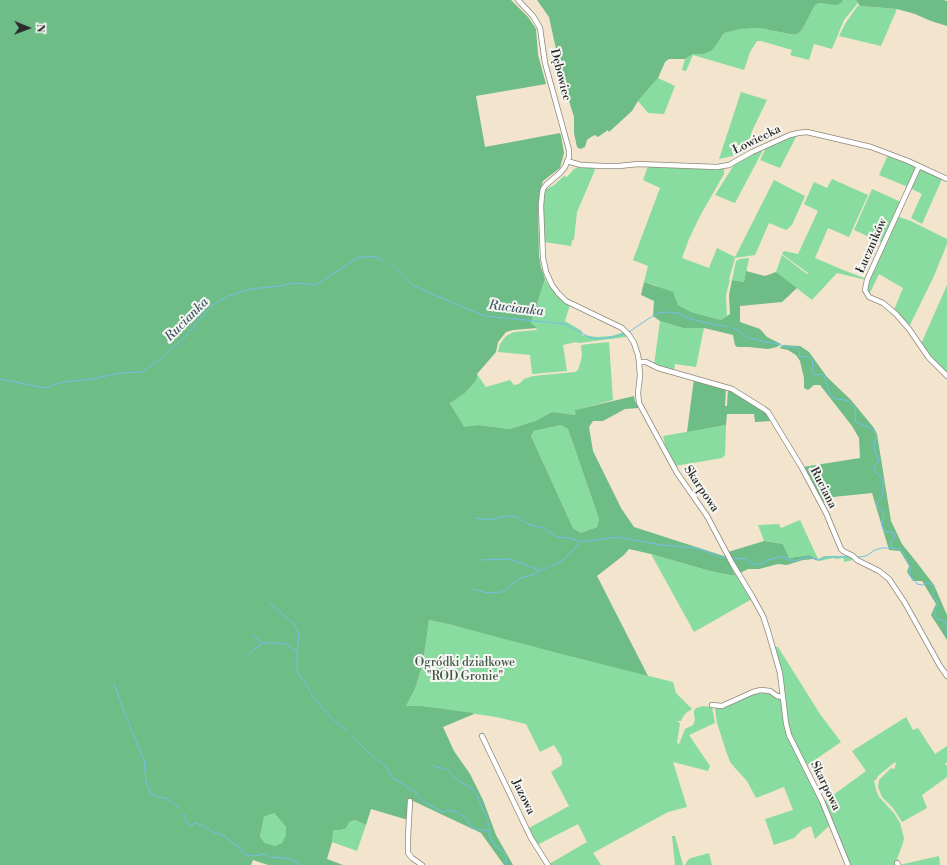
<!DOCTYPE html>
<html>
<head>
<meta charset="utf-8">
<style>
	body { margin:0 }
	#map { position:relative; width:947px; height:865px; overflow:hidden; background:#f3e4ce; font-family:"Libre Bodoni",serif }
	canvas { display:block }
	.north { position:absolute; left:8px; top:8px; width:40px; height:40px; -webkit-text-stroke:3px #f6f6f2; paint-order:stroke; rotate:91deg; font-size:11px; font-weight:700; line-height:16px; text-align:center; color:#2b2b2b }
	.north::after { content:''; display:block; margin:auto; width:14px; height:18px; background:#2b2b2b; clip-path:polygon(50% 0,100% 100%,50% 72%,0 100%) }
</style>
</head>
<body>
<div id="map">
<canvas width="947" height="865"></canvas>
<div class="north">N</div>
</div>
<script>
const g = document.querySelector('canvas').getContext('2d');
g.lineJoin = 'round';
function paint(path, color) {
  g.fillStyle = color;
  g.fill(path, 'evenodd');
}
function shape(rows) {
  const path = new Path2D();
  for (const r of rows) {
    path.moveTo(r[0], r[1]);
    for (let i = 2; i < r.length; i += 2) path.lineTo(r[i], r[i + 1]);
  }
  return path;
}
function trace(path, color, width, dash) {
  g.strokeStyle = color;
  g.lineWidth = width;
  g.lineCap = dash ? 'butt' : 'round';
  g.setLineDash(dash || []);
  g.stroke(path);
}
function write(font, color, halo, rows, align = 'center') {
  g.font = font + ' "Libre Bodoni",serif';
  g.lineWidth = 4;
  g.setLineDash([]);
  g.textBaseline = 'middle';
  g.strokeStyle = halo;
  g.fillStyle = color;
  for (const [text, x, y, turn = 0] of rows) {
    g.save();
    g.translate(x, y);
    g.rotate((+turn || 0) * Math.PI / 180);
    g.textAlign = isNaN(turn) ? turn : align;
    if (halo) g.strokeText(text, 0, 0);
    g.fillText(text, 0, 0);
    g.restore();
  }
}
const green = shape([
	[843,0,856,0,858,3,844,20,832,49,814,44,809,60,790,55,792,50,761,41,757,41,750,52,744,70,693,55,686,71,682,70,685,59,693,54,703,54,717,44,724,33,741,29,759,28,790,34,797,34,802,30,815,5,819,3,827,4,841,2],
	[859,5,860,6,897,9,881,46,839,36,845,24,856,8],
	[658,78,675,86,664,114,648,113,638,101],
	[741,92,767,100,752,131,749,141,748,146,732,156,719,159],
	[797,135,780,168,760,160,766,148],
	[761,150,762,152,735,203,715,195,734,165],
	[888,155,917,167,908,187,879,175],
	[580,166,594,168,595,170,577,212,574,239,572,241,571,246,544,242,542,205,545,190,554,185,564,176,567,177,574,169],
	[648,166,723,168,724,169,724,174,700,216,689,239,682,258,709,268,717,248,735,257,774,180,805,196,792,225,786,230,769,223,755,255,735,258,730,276,729,279,730,280,726,295,727,316,721,320,691,312,678,305,657,286,644,282,648,266,633,260,660,188,643,180],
	[920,168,942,179,922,224,911,218,922,194,910,188],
	[832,179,868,195,849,237,828,228,815,258,836,267,866,279,866,280,837,273,812,300,776,272,782,255,807,274,808,273,782,254,784,251,798,254,818,211,804,204,814,182,827,188],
	[872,189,901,202,883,243,854,230],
	[899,217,911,221,947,239,947,244,934,276,909,327,894,310,903,288,879,274,869,295,866,285,897,218],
	[749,258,744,282,732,280,736,261,740,259],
	[545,279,550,287,570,305,565,321,582,331,582,335,597,337,611,336,625,332,627,335,626,337,579,343,576,342,563,345,567,371,532,374,530,355,498,352,500,344,506,336,514,332,537,330,536,328,531,323],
	[947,285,947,374,934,362,921,344],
	[660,321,683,328,704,328,696,367,675,364,674,372,654,365],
	[609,342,613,400,576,410,576,415,552,412,535,421,510,429,479,425,464,428,450,402,465,393,475,382,477,378,477,374,486,387,510,380,514,385,519,384,524,379,533,376,575,372,578,370,581,360,582,355,581,346,582,345,588,344],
	[561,425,568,429,599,519,597,527,581,533,573,528,531,436,534,431],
	[726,425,725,455,722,458,675,466,670,458,666,448,663,436],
	[800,520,818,559,824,556,848,556,853,559,853,560,844,562,844,560,843,558,837,559,833,558,819,561,818,559,809,555,789,558,783,544,764,541,758,525,779,524,781,528],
	[651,554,710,571,735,576,731,566,752,599,694,632],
	[429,620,452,625,522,641,573,657,673,682,676,693,692,709,686,713,683,717,681,721,678,721,678,722,680,723,677,743,679,744,685,729,693,725,695,720,694,715,694,711,696,708,703,706,712,707,715,723,689,735,710,766,708,771,673,762,687,807,668,812,593,853,601,865,550,865,549,864,587,842,578,824,537,845,529,828,569,806,551,772,562,765,562,758,554,745,540,752,526,724,496,717,422,706,406,706,415,689,423,663],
	[774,646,778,647,820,714,841,742,806,766,794,743,789,729],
	[758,692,768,693,778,699,782,699,784,720,830,825,829,826,815,839,811,826,802,830,794,838,774,845,765,819,793,810,784,787,756,798,747,781,735,768,730,762,726,751,717,723,715,709,716,708,720,707],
	[906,717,913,730,918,728,935,754,947,746,947,762,945,764,947,766,947,777,922,795,927,808,902,822,893,808,882,797,878,787,879,780,891,768,894,769,895,768,895,766,896,764,895,762,878,776,876,780,874,780,876,790,879,797,894,813,900,823,904,838,903,843,896,862,897,865,850,865,825,801,866,771,852,751],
	[274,813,286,827,287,835,282,843,275,846,265,843,260,837,264,817],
	[355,820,366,825,357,851,332,842,332,830,340,830,349,822],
	[672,836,675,836,683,865,675,865],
	[709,853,712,865,685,865,688,860,691,858],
	[939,856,940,865,899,865]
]);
const forest = shape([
	[0,0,511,0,528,17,536,29,538,55,546,84,476,96,485,147,560,133,561,136,564,153,560,168,543,181,540,191,538,206,539,256,541,267,545,279,531,323,537,328,513,330,506,332,498,342,496,352,477,374,477,378,475,382,465,393,450,403,464,427,479,425,510,429,535,421,552,412,576,415,575,410,634,396,635,401,639,408,625,409,603,421,593,421,589,427,593,451,621,508,634,527,727,557,735,576,710,571,651,554,629,549,624,555,597,576,648,676,573,657,452,625,429,620,423,663,415,689,406,706,422,706,473,713,474,714,443,727,454,751,470,774,483,800,496,835,513,865,504,865,481,833,409,799,408,820,371,809,366,825,355,820,349,822,346,828,340,830,333,830,332,842,327,859,343,865,268,865,253,860,251,865,0,865],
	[561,425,568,429,599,519,597,527,581,533,573,528,531,436,534,431],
	[274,813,286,827,286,835,282,843,275,846,265,843,260,837,264,817],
	[537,0,843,0,842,2,837,5,827,4,819,3,815,5,802,30,797,34,790,34,759,28,741,29,724,33,717,44,712,50,703,54,693,54,685,59,669,59,665,62,658,78,638,101,632,111,609,132,608,130,598,137,595,135,591,137,587,140,585,147,580,149,577,147,574,133,574,117,563,81,549,17],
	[856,0,943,0,947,1,947,26,931,21,915,14,897,9,860,6],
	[746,271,765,276,776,272,797,288,782,302,740,306,740,322,760,329,767,337,781,344,777,347,768,349,748,347,737,347,735,345,733,335,704,328,683,328,660,321,653,316,654,301,641,295,644,282,673,292,678,305,691,312,721,320,730,314,729,295,732,280,744,282],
	[784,345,800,346,809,352,827,377,851,400,874,428,877,434,891,521,902,544,918,564,934,585,947,615,947,640,931,615,936,604,922,581,913,581,907,572,909,566,900,551,889,550,872,493,833,497,821,503,803,467,860,458,859,438,852,426,820,385,814,385,808,390,804,388,804,378,800,361,796,355,788,350,779,348],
	[694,379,726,388,725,406,727,406,728,389,763,409,772,421,755,422,754,414,727,414,726,425,687,432],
	[764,541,783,544,789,558,809,555,818,559,819,561,813,559,803,560,787,565,778,564,759,569,748,569,740,573,728,552]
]);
const stream = shape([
	[391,264,412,285,453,303,485,316,565,324,589,337,597,339,612,337,624,334],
	[733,328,740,331,746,337,766,342,778,344,786,347,795,347,798,348,800,351,799,356,800,357,805,356,808,357,812,360,813,364,812,370,812,373,816,375,821,374,824,375,830,394,835,399,845,400,848,401,855,408,856,410,855,419,856,422,873,429,875,432,876,437,874,445,874,451,879,459,878,462,875,465,874,469,876,472,882,478,883,482,883,492,882,496,877,502,877,505,879,508,882,509,884,513,882,525,883,529,886,532,892,532,894,533,895,535,894,538,891,541,891,548,900,549,902,551,910,566,910,576,916,582,917,584,922,585,926,583,929,583,934,587,933,595,938,603,935,613,935,616,937,619,942,620,947,624,947,626],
	[629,332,648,319,659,313,669,312,678,313,691,319,702,322,728,327],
	[0,379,45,388,63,382,93,379,119,373,142,372,163,357,187,335,211,306,228,296,251,289,280,286,295,283,316,285,357,258,374,256,383,261],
	[475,518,488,520,507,516,517,517,528,524,543,528,557,537,569,538,581,542,617,537,662,545,696,548,724,558,728,558],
	[858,557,866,556,875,550,882,548,890,548],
	[731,558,745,559,751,563,756,564,762,564,768,560,780,557,786,557,787,560,792,560,794,561,808,557,819,560,827,557,850,557],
	[481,560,510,559,534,568,539,571],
	[473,589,487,593,502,592,510,586,520,578,533,575,539,571,562,561,580,543],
	[269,602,295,625,299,635,297,652,297,671,308,687,315,700,335,721,348,732],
	[947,629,947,634],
	[252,636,263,643,278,643,287,644,297,652],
	[247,655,263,643],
	[114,684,125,714,144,760,146,781,151,794,158,797,168,799,180,809],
	[354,738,367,751,386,767,392,777,414,791,423,801,442,812,451,810,457,812,467,819,471,826,475,829,490,831,489,835,496,847,499,849,503,851,505,853,507,865],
	[433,766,446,769,449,771,457,780,468,786,473,789,477,795,481,805,487,818,490,831],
	[184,814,187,823,190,825,192,826,193,824,196,823,205,827,215,833,225,836,232,843,238,846,243,853,246,855,254,856,264,854,266,854,271,857,283,858,290,859,302,865]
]);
const minor = shape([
	[518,0,533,16,540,28,545,63,569,150,569,157,565,167,560,173,546,185,543,189,542,194,541,206,543,258,546,272,552,285,558,293,566,301,622,328,629,335,634,343,638,355,639,362,640,376,638,393,639,403,677,473,707,516,732,563,752,596,763,616,768,631,780,673,786,723,789,735,822,801,848,865],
	[567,161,581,165,604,166,619,166,638,164,717,167,729,165,752,152,790,135,798,133,807,132,871,147,908,161,947,179],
	[919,166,867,280,865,290,869,297,883,303,896,314,909,329,929,358,947,376],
	[639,362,646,362,658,368,732,389,764,409,768,412,802,468,826,513,841,549,843,551,853,556,857,560,879,571,889,579,905,603,940,666,947,676],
	[712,705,722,706,753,692,761,690,770,691,777,696,783,697],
	[482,736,531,838,548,865],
	[410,801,408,837,408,853,412,858,422,865],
	[897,863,898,865]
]);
const streetNames = [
	["Dębowiec",560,75,76],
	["Łowiecka",757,140,-26],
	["Łuczników",872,246,-66],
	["Ruciana",823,488,63],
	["Skarpowa",701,489,56],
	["Skarpowa",825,786,64],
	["Jazowa",523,797,64]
];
const parkNames = [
	["Ogródki działkowe",465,663],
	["\"ROD Gronie\"",465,677]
];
const waterNames = [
	["Rucianka",516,309,7],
	["Rucianka",187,320,-45]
];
paint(green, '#88dc9f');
paint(forest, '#6ebc86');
trace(stream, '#72bfec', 1);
trace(minor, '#8f887c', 6);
trace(minor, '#fff', 4.5);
write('12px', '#2b2b2b', '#f6f6f2', streetNames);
write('12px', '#425748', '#f6f6f2', parkNames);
write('italic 13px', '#405765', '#f6f6f2', waterNames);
</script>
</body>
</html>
